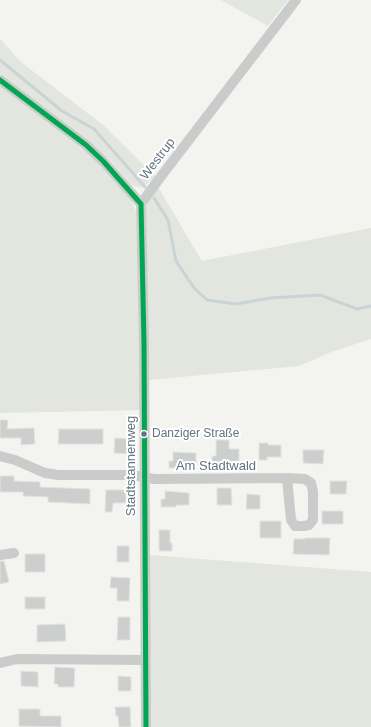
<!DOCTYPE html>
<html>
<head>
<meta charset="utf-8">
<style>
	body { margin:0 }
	canvas { display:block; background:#f3f3f0 }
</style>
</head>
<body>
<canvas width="371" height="727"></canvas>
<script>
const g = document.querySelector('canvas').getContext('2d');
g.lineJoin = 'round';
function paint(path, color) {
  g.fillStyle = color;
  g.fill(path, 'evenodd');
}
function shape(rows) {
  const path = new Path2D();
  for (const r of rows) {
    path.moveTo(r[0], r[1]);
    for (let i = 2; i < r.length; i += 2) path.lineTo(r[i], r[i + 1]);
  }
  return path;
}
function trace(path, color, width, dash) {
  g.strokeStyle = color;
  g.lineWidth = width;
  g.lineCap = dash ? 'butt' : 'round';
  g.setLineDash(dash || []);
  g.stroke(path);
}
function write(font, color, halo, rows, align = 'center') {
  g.font = font + ' Arial,sans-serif';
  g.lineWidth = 4;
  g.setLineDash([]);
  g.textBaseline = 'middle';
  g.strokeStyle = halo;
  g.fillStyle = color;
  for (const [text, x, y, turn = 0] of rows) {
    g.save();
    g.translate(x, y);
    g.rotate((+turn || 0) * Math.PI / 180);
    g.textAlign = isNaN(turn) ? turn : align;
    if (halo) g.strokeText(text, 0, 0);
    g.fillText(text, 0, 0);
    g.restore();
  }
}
const green = shape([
	[221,0,288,0,268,26],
	[0,39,21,62,103,125,155,176,146,185,140,187,132,186,109,159,5,79,0,73],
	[0,85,100,163,131,199,136,211,143,410,0,413],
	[158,187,202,261,371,228,371,339,334,351,299,366,148,380,146,207],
	[149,555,371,572,371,727,149,727]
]);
const stream = shape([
	[0,60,62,111,94,129,145,187],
	[154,198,168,220,176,261,194,288,207,300,236,304,270,298,320,295,357,309,371,306]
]);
const building = shape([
	[0,420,8,420,7,429,34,428,35,444,21,445,21,438,0,438,0,420],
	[59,429,103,429,103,444,58,444,59,429],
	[115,438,131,439,131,454,114,453,115,438],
	[216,440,229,440,229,449,239,449,239,461,230,461,229,465,212,465,212,456,216,456,216,440],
	[259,443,268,443,268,445,281,445,281,457,267,457,267,460,259,460,259,443],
	[303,450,324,450,323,464,303,463,303,450],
	[173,452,196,453,196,465,182,465,182,468,169,468,169,461,173,461,173,452],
	[0,476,14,476,14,481,40,482,40,487,90,489,90,504,48,502,48,497,23,496,23,492,0,492,0,476],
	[330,481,347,481,346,494,330,494,330,481],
	[217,488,231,488,232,505,217,505,217,488],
	[106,490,126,490,126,503,113,503,112,512,105,512,106,490],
	[165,491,189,493,189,505,176,505,176,507,161,507,161,499,165,499,165,491],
	[247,494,260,495,260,509,246,509,247,494],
	[322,511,343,511,343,524,322,524,322,511],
	[260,521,281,521,281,538,260,538,260,521],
	[159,530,170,530,170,543,172,543,172,551,159,551,159,530],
	[305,538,330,538,329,555,293,554,294,539,305,539,305,538],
	[117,546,129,546,129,562,117,562,117,546],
	[25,554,45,554,45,572,25,572,25,554],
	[0,561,4,561,9,582,0,584,0,561],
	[111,577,130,578,129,601,117,601,117,588,110,588,111,577],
	[25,597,45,597,45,609,25,609,25,597],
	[118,617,130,617,130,640,117,640,118,617],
	[65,624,66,641,37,642,37,625,65,624],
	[55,667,75,668,74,687,58,687,58,684,54,684,55,667],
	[21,671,38,672,38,687,21,686,21,671],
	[118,676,131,677,131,691,118,691,118,676],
	[115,707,130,707,131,727,119,727,118,716,116,716,115,707],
	[19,709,40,709,40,716,61,716,61,727,19,726,19,709]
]);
const minor = shape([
	[0,80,86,145,103,161,141,204],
	[141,204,144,343,146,727],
	[141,204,159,179,296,0],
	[0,456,15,460,45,473,58,475,132,475,154,479,287,478,305,479,311,483,313,492,313,520,309,525,304,526,295,526,291,520,287,478],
	[0,555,14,553],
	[0,663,17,659,145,660]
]);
const bus1 = shape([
	[0,80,86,145,103,161,141,204],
	[141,204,144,343,146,727]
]);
const markers = [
	[144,434,3.5,"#607583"]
];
const busNames = [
	["Danziger Straße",152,434]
];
const streetNames = [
	["Westrup",158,159,-53],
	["Stadtstannenweg",131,466,-90],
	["Am Stadtwald",216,466]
];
paint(green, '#e2e6de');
trace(stream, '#cad4d6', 3);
paint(building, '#cdcfce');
trace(building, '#e2e2e0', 1);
trace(minor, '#cacbcb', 10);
trace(bus1, '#00a651', 5);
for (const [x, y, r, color] of markers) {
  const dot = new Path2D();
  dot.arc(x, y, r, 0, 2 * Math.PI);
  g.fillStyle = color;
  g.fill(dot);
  trace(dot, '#fff', 1.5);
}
write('12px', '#607583', '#fff', busNames, 'left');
write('13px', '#607583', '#fff', streetNames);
</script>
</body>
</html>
